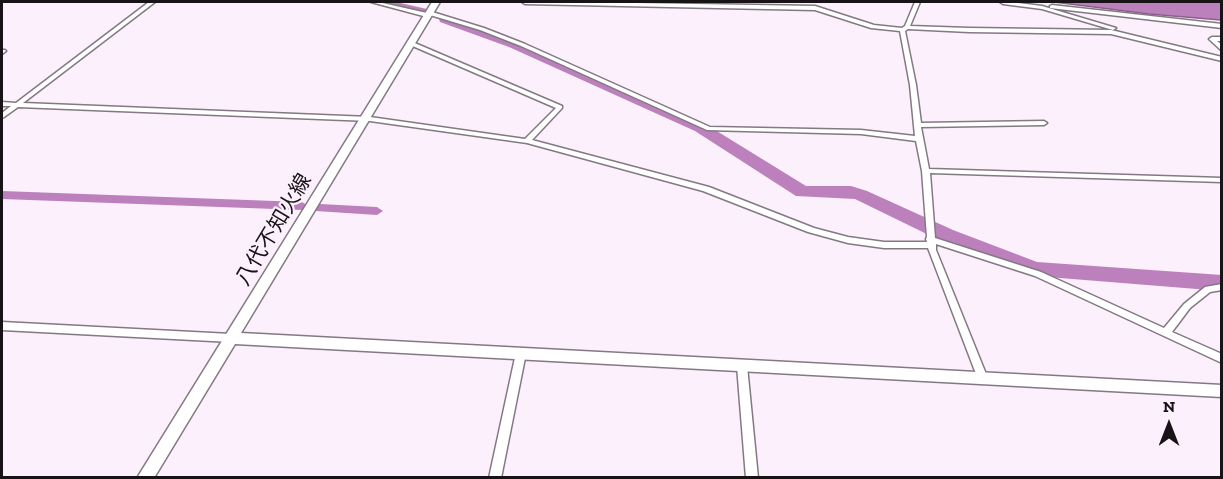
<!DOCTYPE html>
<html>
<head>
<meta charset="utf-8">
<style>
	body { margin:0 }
	#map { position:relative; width:1223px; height:479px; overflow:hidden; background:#fbf0fb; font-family:"Zilla Slab",serif }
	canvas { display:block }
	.frame { position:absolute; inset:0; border:3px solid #171317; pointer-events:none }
	.north { position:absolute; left:1139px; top:395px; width:60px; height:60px; -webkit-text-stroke:4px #fbf0fb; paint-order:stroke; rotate:0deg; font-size:16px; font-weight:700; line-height:24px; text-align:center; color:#171317 }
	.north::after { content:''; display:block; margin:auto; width:21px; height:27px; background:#171317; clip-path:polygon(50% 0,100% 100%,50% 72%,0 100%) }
</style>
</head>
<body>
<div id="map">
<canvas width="1223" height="479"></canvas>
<div class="frame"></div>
<div class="north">N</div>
</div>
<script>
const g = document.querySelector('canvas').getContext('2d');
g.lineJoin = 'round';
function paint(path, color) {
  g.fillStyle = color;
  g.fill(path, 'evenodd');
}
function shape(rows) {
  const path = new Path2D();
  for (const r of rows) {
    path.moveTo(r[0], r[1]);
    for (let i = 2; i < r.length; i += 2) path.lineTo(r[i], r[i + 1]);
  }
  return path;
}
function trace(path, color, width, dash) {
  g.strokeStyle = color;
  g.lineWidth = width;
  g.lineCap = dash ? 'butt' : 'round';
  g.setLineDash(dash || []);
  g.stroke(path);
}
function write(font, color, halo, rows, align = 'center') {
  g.font = font + ' "Zilla Slab","Noto Sans JP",serif';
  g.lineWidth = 4.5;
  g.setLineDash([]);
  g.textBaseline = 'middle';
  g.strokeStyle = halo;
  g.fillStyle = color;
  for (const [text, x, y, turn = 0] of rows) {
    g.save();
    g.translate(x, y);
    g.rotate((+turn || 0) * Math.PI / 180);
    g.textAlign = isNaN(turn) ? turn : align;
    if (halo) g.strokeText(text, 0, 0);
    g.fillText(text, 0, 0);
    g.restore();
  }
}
const water = shape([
	[1054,2,1221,2,1221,20,1149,14,1054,2]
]);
const canal = shape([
	[2,191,302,202,308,206,302,210,2,199,2,191],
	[320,204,377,207,383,211,377,215,316,211,314,208,316,205,320,204]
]);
const river = shape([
	[377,2,396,2,427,9,429,12,423,16,379,5,377,2],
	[445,15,519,41,707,125,806,186,851,186,867,191,953,230,1037,262,1222,275,1222,291,1035,276,939,240,855,199,796,196,695,131,509,47,440,22,439,19,440,16,445,15]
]);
const street = shape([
	[149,2,155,2,23,103,370,117,525,139,556,108,408,44,407,43,410,41,562,106,562,108,532,140,709,187,814,228,848,237,884,242,927,242,926,239,927,237,922,171,916,141,861,134,707,130,521,46,480,30,430,15,427,17,371,2,378,2,427,13,429,11,484,28,525,44,710,127,861,130,915,136,910,85,900,31,871,28,815,10,525,4,522,2,576,2,815,6,874,25,902,28,905,26,915,2,920,2,910,26,969,28,1111,30,1222,57,1222,61,1111,34,969,32,908,29,905,31,916,85,921,123,1044,121,1047,123,1044,125,921,127,929,169,1222,178,1222,182,930,173,935,238,1041,272,1164,328,1184,304,1205,287,1222,284,1222,290,1210,292,1190,308,1172,332,1222,354,1222,363,1035,276,936,244,936,250,988,379,987,382,983,383,979,382,978,379,928,248,884,248,848,243,808,232,703,191,527,143,370,121,18,107,4,117,2,118,2,113,11,106,2,106,2,102,16,103,149,2],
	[1000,2,1010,2,1042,6,1116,28,1113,30,1042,9,1003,4,1000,2],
	[1052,5,1222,24,1222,28,1050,8,1050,6,1052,5],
	[1212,37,1222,37,1222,41,1217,41,1222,45,1222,51,1210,40,1209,39,1212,37],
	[2,50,5,50,6,51,2,54,2,50],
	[2,322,231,334,234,335,236,338,234,341,231,342,2,330,2,322],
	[521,349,524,350,526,353,501,478,489,478,516,353,518,350,521,349],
	[742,362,745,363,747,366,758,478,746,478,737,366,739,363,742,362]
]);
const secondary = shape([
	[432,2,440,2,241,333,1222,385,1222,397,235,344,154,478,137,478,432,2]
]);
const streetNames = [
	["八代不知火線",274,230,-59]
];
paint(water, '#bc81bd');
trace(water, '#8a608b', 1.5);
paint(canal, '#bc81bd');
paint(river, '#bc81bd');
trace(street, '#837983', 3);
trace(secondary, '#837983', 3);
paint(street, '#fff');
paint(secondary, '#fff');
write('21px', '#171317', '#fbf0fb', streetNames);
</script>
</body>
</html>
